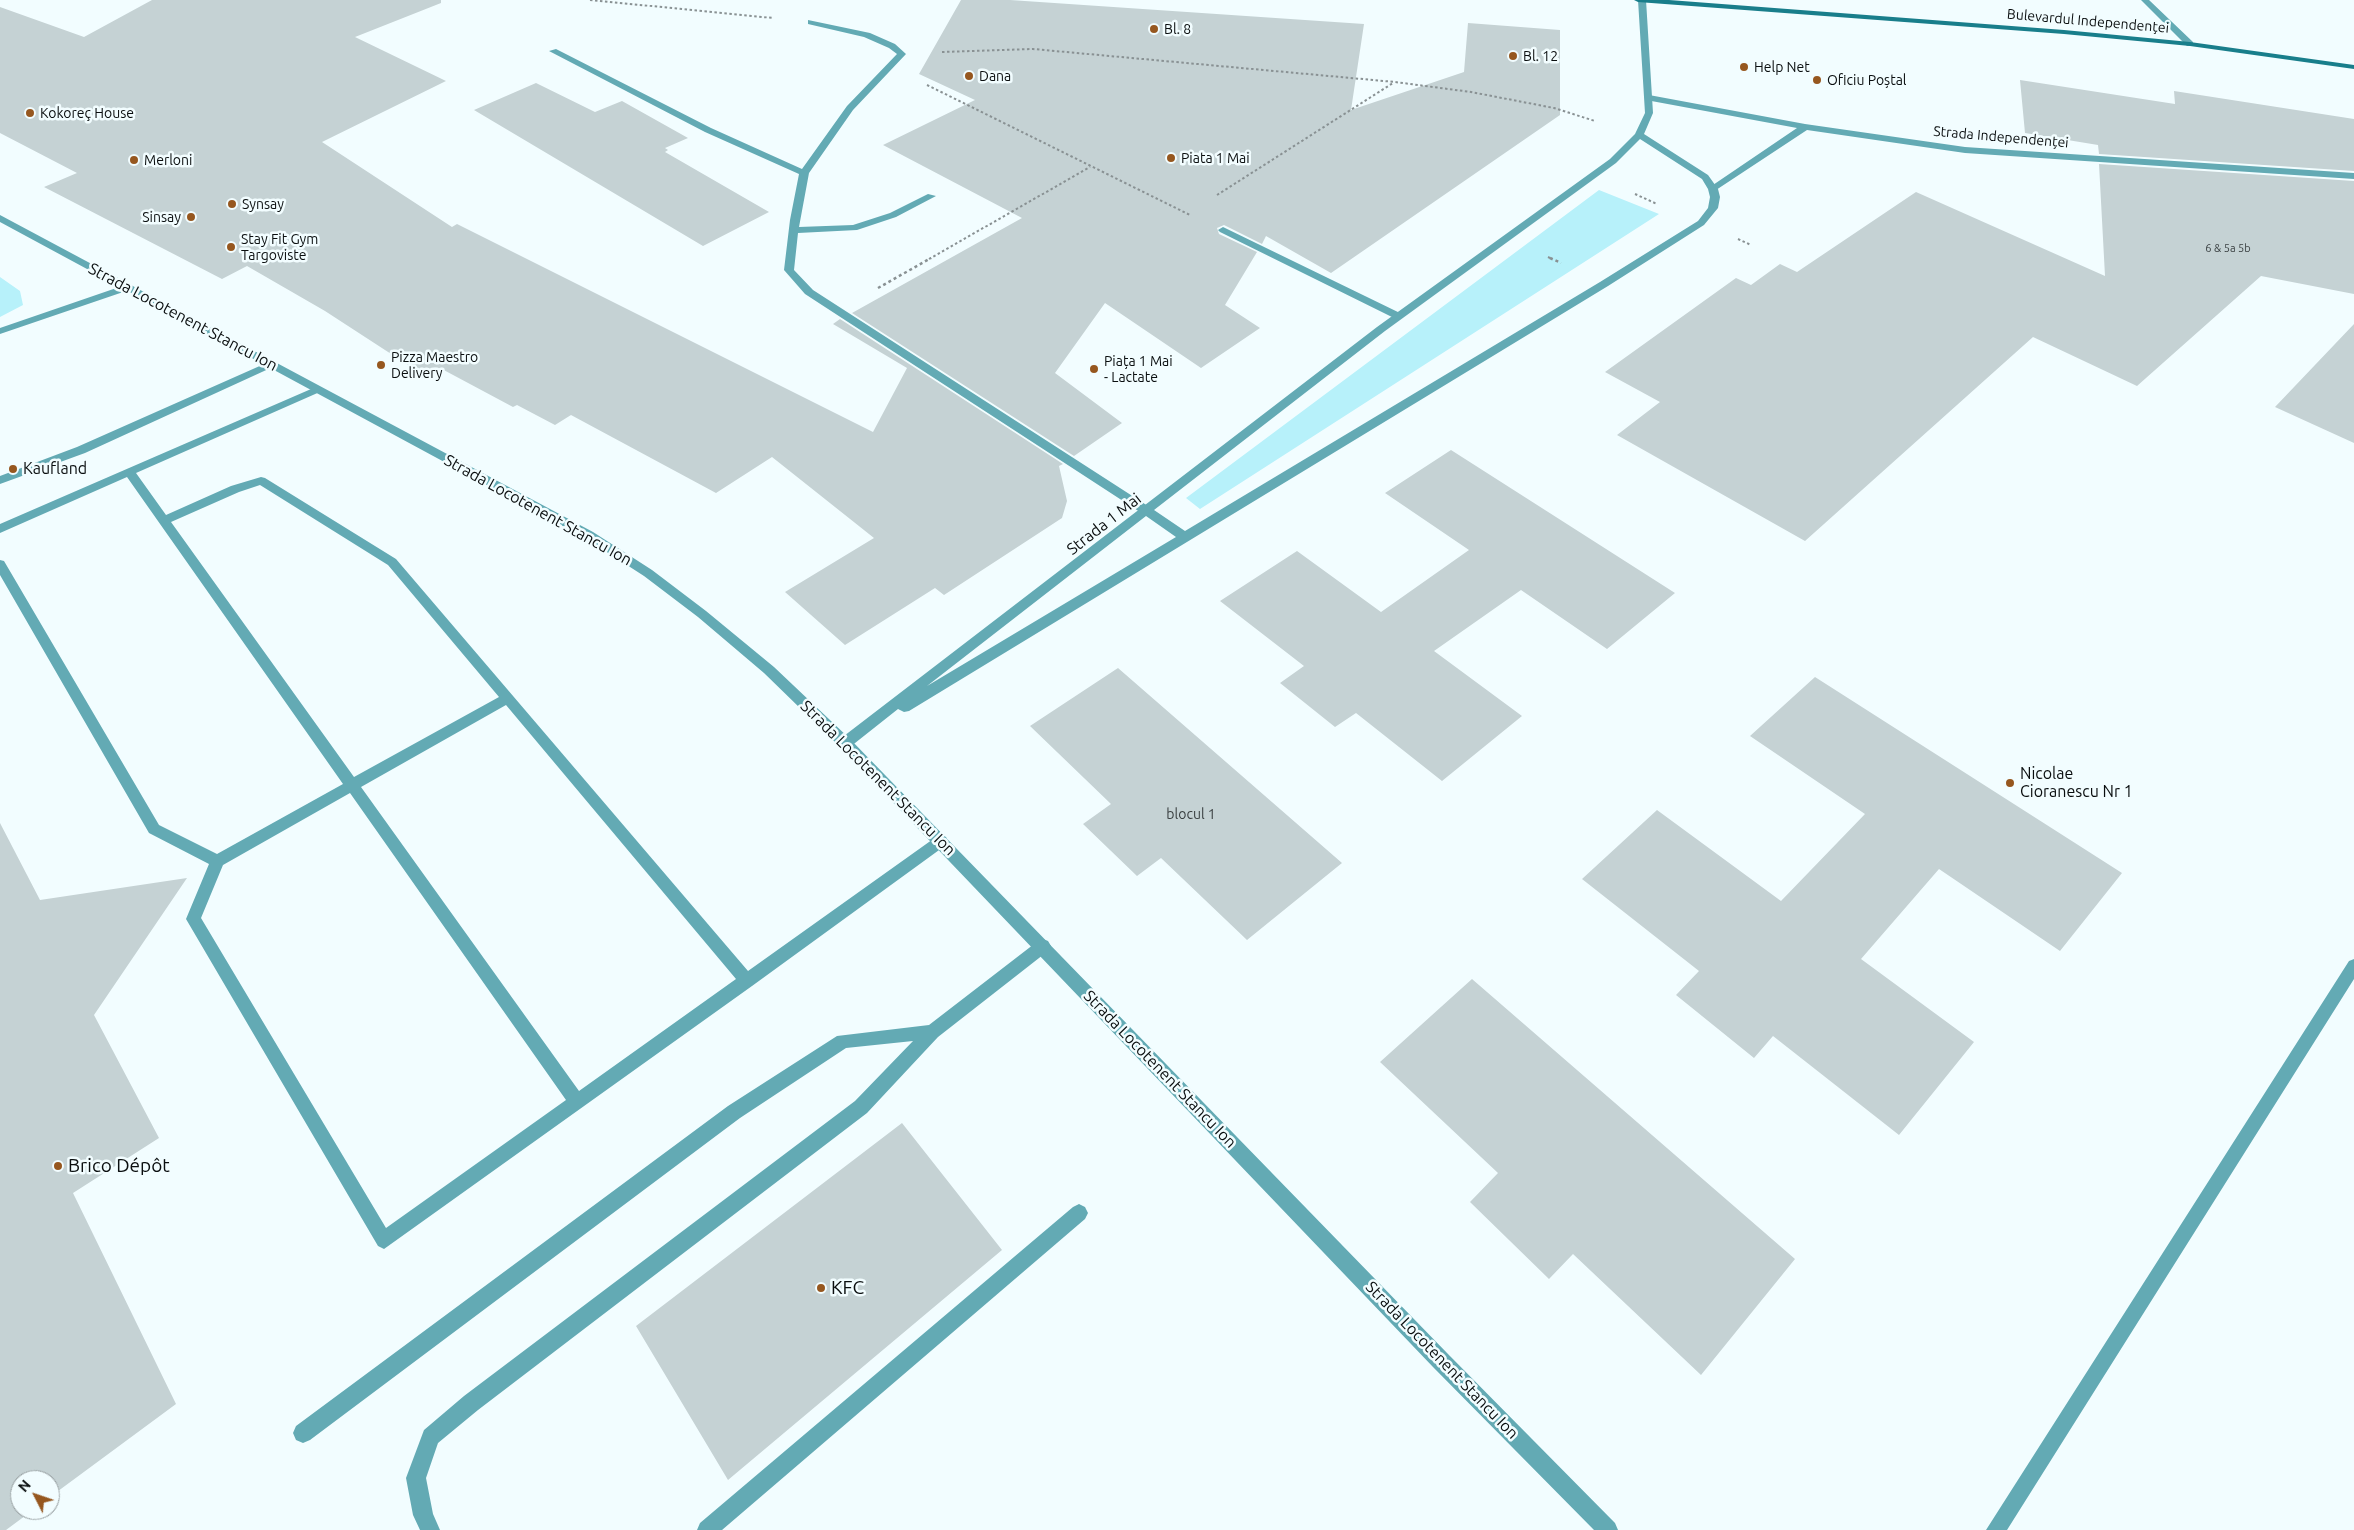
<!DOCTYPE html>
<html>
<head>
<meta charset="utf-8">
<style>
	body { margin:0 }
	#map { position:relative; width:2354px; height:1530px; overflow:hidden; background:#f2fdff; font-family:Ubuntu,sans-serif }
	canvas { display:block }
	.north { position:absolute; left:10px; top:1470px; width:50px; height:50px; box-sizing:border-box; background:#f2fdff; border:1px solid #959d9f; border-radius:50%; rotate:311deg; font-size:14px; font-weight:700; line-height:20px; text-align:center; color:#0a0e0f }
	.north::after { content:''; display:block; margin:auto; width:18px; height:22px; background:#96571f; clip-path:polygon(50% 0,100% 100%,50% 72%,0 100%) }
</style>
</head>
<body>
<div id="map">
<canvas width="2354" height="1530"></canvas>
<div class="north">N</div>
</div>
<script>
const g = document.querySelector('canvas').getContext('2d');
g.lineJoin = 'round';
function paint(path, color) {
  g.fillStyle = color;
  g.fill(path, 'evenodd');
}
function shape(rows) {
  const path = new Path2D();
  for (const r of rows) {
    path.moveTo(r[0], r[1]);
    for (let i = 2; i < r.length; i += 2) path.lineTo(r[i], r[i + 1]);
  }
  return path;
}
function trace(path, color, width, dash) {
  g.strokeStyle = color;
  g.lineWidth = width;
  g.lineCap = dash ? 'butt' : 'round';
  g.setLineDash(dash || []);
  g.stroke(path);
}
function write(font, color, halo, rows, align = 'center') {
  g.font = font + ' Ubuntu,sans-serif';
  g.lineWidth = 5;
  g.setLineDash([]);
  g.textBaseline = 'middle';
  g.strokeStyle = halo;
  g.fillStyle = color;
  for (const [text, x, y, turn = 0] of rows) {
    g.save();
    g.translate(x, y);
    g.rotate((+turn || 0) * Math.PI / 180);
    g.textAlign = isNaN(turn) ? turn : align;
    if (halo) g.strokeText(text, 0, 0);
    g.fillText(text, 0, 0);
    g.restore();
  }
}
const green = shape([
	[1599,190,1659,214,1200,509,1186,498],
	[0,277,20,291,23,305,0,317]
]);
const building = shape([
	[152,0,441,0,441,3,355,37,446,81,322,142,452,227,457,224,873,432,907,368,833,324,840,319,1063,464,1059,466,1067,501,1062,518,944,595,935,588,845,645,785,592,874,538,772,457,716,493,571,415,555,425,517,405,513,407,440,368,425,376,325,311,247,266,222,279,44,187,77,173,0,133,0,7,84,37],
	[961,0,1010,0,1364,24,1351,110,1464,72,1468,23,1560,30,1560,115,1331,273,1266,236,1262,244,1224,225,1217,228,1219,234,1257,252,1225,305,1260,328,1201,368,1105,303,1055,373,1122,423,1074,456,852,313,1022,218,883,145,975,100,919,74],
	[2020,80,2175,104,2174,91,2354,119,2354,171,2099,154,2098,145,2025,133],
	[536,83,595,112,622,101,688,138,665,148,668,150,665,152,769,212,703,246,474,110],
	[2099,164,2354,181,2354,294,2261,276,2137,386,2033,337,1805,541,1617,435,1660,402,1605,372,1736,278,1751,285,1780,264,1797,272,1916,192,2105,276],
	[2354,324,2354,443,2275,407],
	[1451,450,1675,593,1607,649,1521,590,1434,651,1522,716,1442,781,1356,713,1335,727,1280,683,1304,666,1220,601,1297,551,1381,612,1469,550,1385,493],
	[1118,668,1342,863,1247,940,1161,858,1137,876,1083,824,1111,804,1030,726],
	[1815,677,2122,873,2060,951,1939,869,1861,959,1974,1042,1899,1135,1773,1036,1754,1058,1676,995,1699,971,1582,879,1657,810,1781,901,1865,814,1750,736],
	[0,823,40,900,187,878,94,1015,159,1138,73,1193,176,1404,50,1497,50,1480,20,1480,20,1510,33,1510,6,1530,0,1530],
	[1472,979,1795,1259,1701,1375,1573,1254,1549,1279,1470,1202,1498,1173,1380,1062],
	[902,1123,1002,1250,728,1480,636,1326]
]);
const pathFar1 = shape([
	[590,0,773,18],
	[942,52,1033,49,1395,82,1471,92,1554,108,1595,121],
	[927,85,1190,215],
	[1635,194,1657,204],
	[1217,195,1393,83],
	[1738,239,1751,245],
	[1548,257,1552,259],
	[929,259,1090,167]
]);
const path = shape([
	[1550,258,1561,263],
	[878,288,931,258]
]);
const service = shape([
	[808,20,870,33,895,44,906,54,853,110,809,173,799,227,853,225,890,213,928,194,936,196,896,217,857,230,798,233,794,270,813,290,1151,508,1153,511,1151,514,1143,514,805,294,784,270,790,220,799,174,705,132,549,51,556,49,711,128,802,169,847,106,897,54,889,48,864,37,808,24,808,20],
	[1649,95,1805,124,1965,147,2354,173,2354,179,1965,153,1807,130,1713,192,1710,191,1710,187,1797,128,1646,100,1646,96,1649,95],
	[1223,227,1402,314,1403,316,1398,319,1394,318,1220,232,1218,230,1223,227],
	[128,284,133,287,132,289,0,334,0,328,128,284],
	[271,361,275,362,275,366,85,453,0,484,0,476,77,447,271,361],
	[318,386,323,389,322,391,136,473,166,515,231,486,261,477,265,478,396,559,748,971,936,837,941,835,946,837,948,841,946,845,752,986,384,1249,378,1246,186,919,209,864,149,833,0,575,0,560,4,561,159,825,217,854,343,784,127,477,0,533,0,524,318,386],
	[260,485,388,565,499,697,354,777,171,522,239,492,260,485],
	[506,705,736,979,579,1091,361,787,506,705],
	[350,793,566,1100,386,1228,201,918,223,865,350,793],
	[1043,939,1048,941,1051,946,1048,951,938,1037,867,1113,478,1410,438,1443,426,1478,433,1514,440,1530,420,1530,413,1515,406,1478,424,1430,464,1396,855,1101,913,1041,846,1048,740,1118,310,1440,303,1443,296,1440,293,1433,296,1426,728,1106,837,1036,929,1025,1038,941,1043,939],
	[2354,959,2354,979,2007,1530,1986,1530,2349,961,2354,959],
	[1079,1204,1085,1207,1088,1213,1085,1219,722,1530,697,1530,700,1523,1073,1207,1079,1204]
]);
const minor = shape([
	[1638,0,1646,0,1653,113,1644,134,1708,175,1718,189,1720,197,1718,208,1704,225,1608,286,909,711,904,712,898,709,850,747,840,747,838,743,840,739,1377,327,1610,159,1635,134,1645,113,1638,0],
	[1640,139,1702,179,1708,189,1710,197,1708,208,1698,221,1600,282,1185,531,1154,510,1385,331,1616,163,1640,139],
	[1146,516,1176,537,927,686,1146,516],
	[2141,0,2149,0,2193,42,2193,46,2187,46,2141,0]
]);
const tertiary = shape([
	[0,215,593,532,652,570,706,611,774,667,850,739,1447,1353,1615,1523,1618,1530,1594,1530,1433,1367,840,747,764,673,698,617,644,576,585,538,0,222,0,215]
]);
const secondary = shape([
	[1634,0,1669,0,2064,30,2190,42,2354,65,2354,69,2190,46,2064,34,1638,2,1634,0]
]);
const markers = [
	[1154,29,5,"#96571f"],
	[1513,56,5,"#96571f"],
	[1744,67,5,"#96571f"],
	[969,76,5,"#96571f"],
	[1817,80,5,"#96571f"],
	[30,113,5,"#96571f"],
	[1171,158,5,"#96571f"],
	[134,160,5,"#96571f"],
	[232,204,5,"#96571f"],
	[191,217,5,"#96571f"],
	[231,247,5,"#96571f"],
	[381,365,5,"#96571f"],
	[1094,369,5,"#96571f"],
	[13,469,5,"#96571f"],
	[2010,783,5,"#96571f"],
	[58,1166,5,"#96571f"],
	[821,1288,5,"#96571f"]
];
const farNumbernames = [
	["6 & 5a 5b",2228,248]
];
const farStreetnames = [
	["Bulevardul Independenței",2088,21,5],
	["Strada Independenței",2001,137,5]
];
const farPoinames = [
	["Bl. 8",1164,29],
	["Bl. 12",1523,56],
	["Help Net",1754,67],
	["Dana",979,76],
	["Oficiu Poștal",1827,80],
	["Kokoreç House",40,113],
	["Piata 1 Mai",1181,158],
	["Merloni",144,160],
	["Synsay",242,204],
	["Sinsay",181,217,"right"],
	["Stay Fit Gym",241,239],
	["Targoviste",241,255],
	["Pizza Maestro",391,357],
	["Delivery",391,373],
	["Piața 1 Mai",1104,361],
	["- Lactate",1104,377]
];
const numberNames = [
	["blocul 1",1191,814]
];
const streetNames = [
	["Strada Locotenent Stancu Ion",183,317,28],
	["Strada Locotenent Stancu Ion",538,510,29],
	["Strada 1 Mai",1104,524,-38],
	["Strada Locotenent Stancu Ion",878,778,45],
	["Strada Locotenent Stancu Ion",1160,1069,46],
	["Strada Locotenent Stancu Ion",1442,1360,46]
];
const poiNames = [
	["Kaufland",23,469],
	["Nicolae",2020,774],
	["Cioranescu Nr 1",2020,792]
];
const nearPoinames = [
	["Brico Dépôt",68,1166],
	["KFC",831,1288]
];
paint(green, '#b7f1fa');
paint(building, '#c5d2d4');
trace(pathFar1, '#899193', 2, [2.5, 2.5]);
trace(path, '#899193', 2.5, [3, 3]);
paint(service, '#63aab4');
paint(minor, '#63aab4');
paint(tertiary, '#63aab4');
paint(secondary, '#197e8b');
for (const [x, y, r, color] of markers) {
  const dot = new Path2D();
  dot.arc(x, y, r, 0, 2 * Math.PI);
  g.fillStyle = color;
  g.fill(dot);
  trace(dot, '#f2fdff', 2);
}
write('11px', '#393f40', null, farNumbernames);
write('14px', '#0a0e0f', '#f2fdff', farStreetnames);
write('14px', '#0a0e0f', '#f2fdff', farPoinames, 'left');
write('14px', '#393f40', null, numberNames);
write('16px', '#0a0e0f', '#f2fdff', streetNames);
write('16px', '#0a0e0f', '#f2fdff', poiNames, 'left');
write('19px', '#0a0e0f', '#f2fdff', nearPoinames, 'left');
</script>
</body>
</html>
